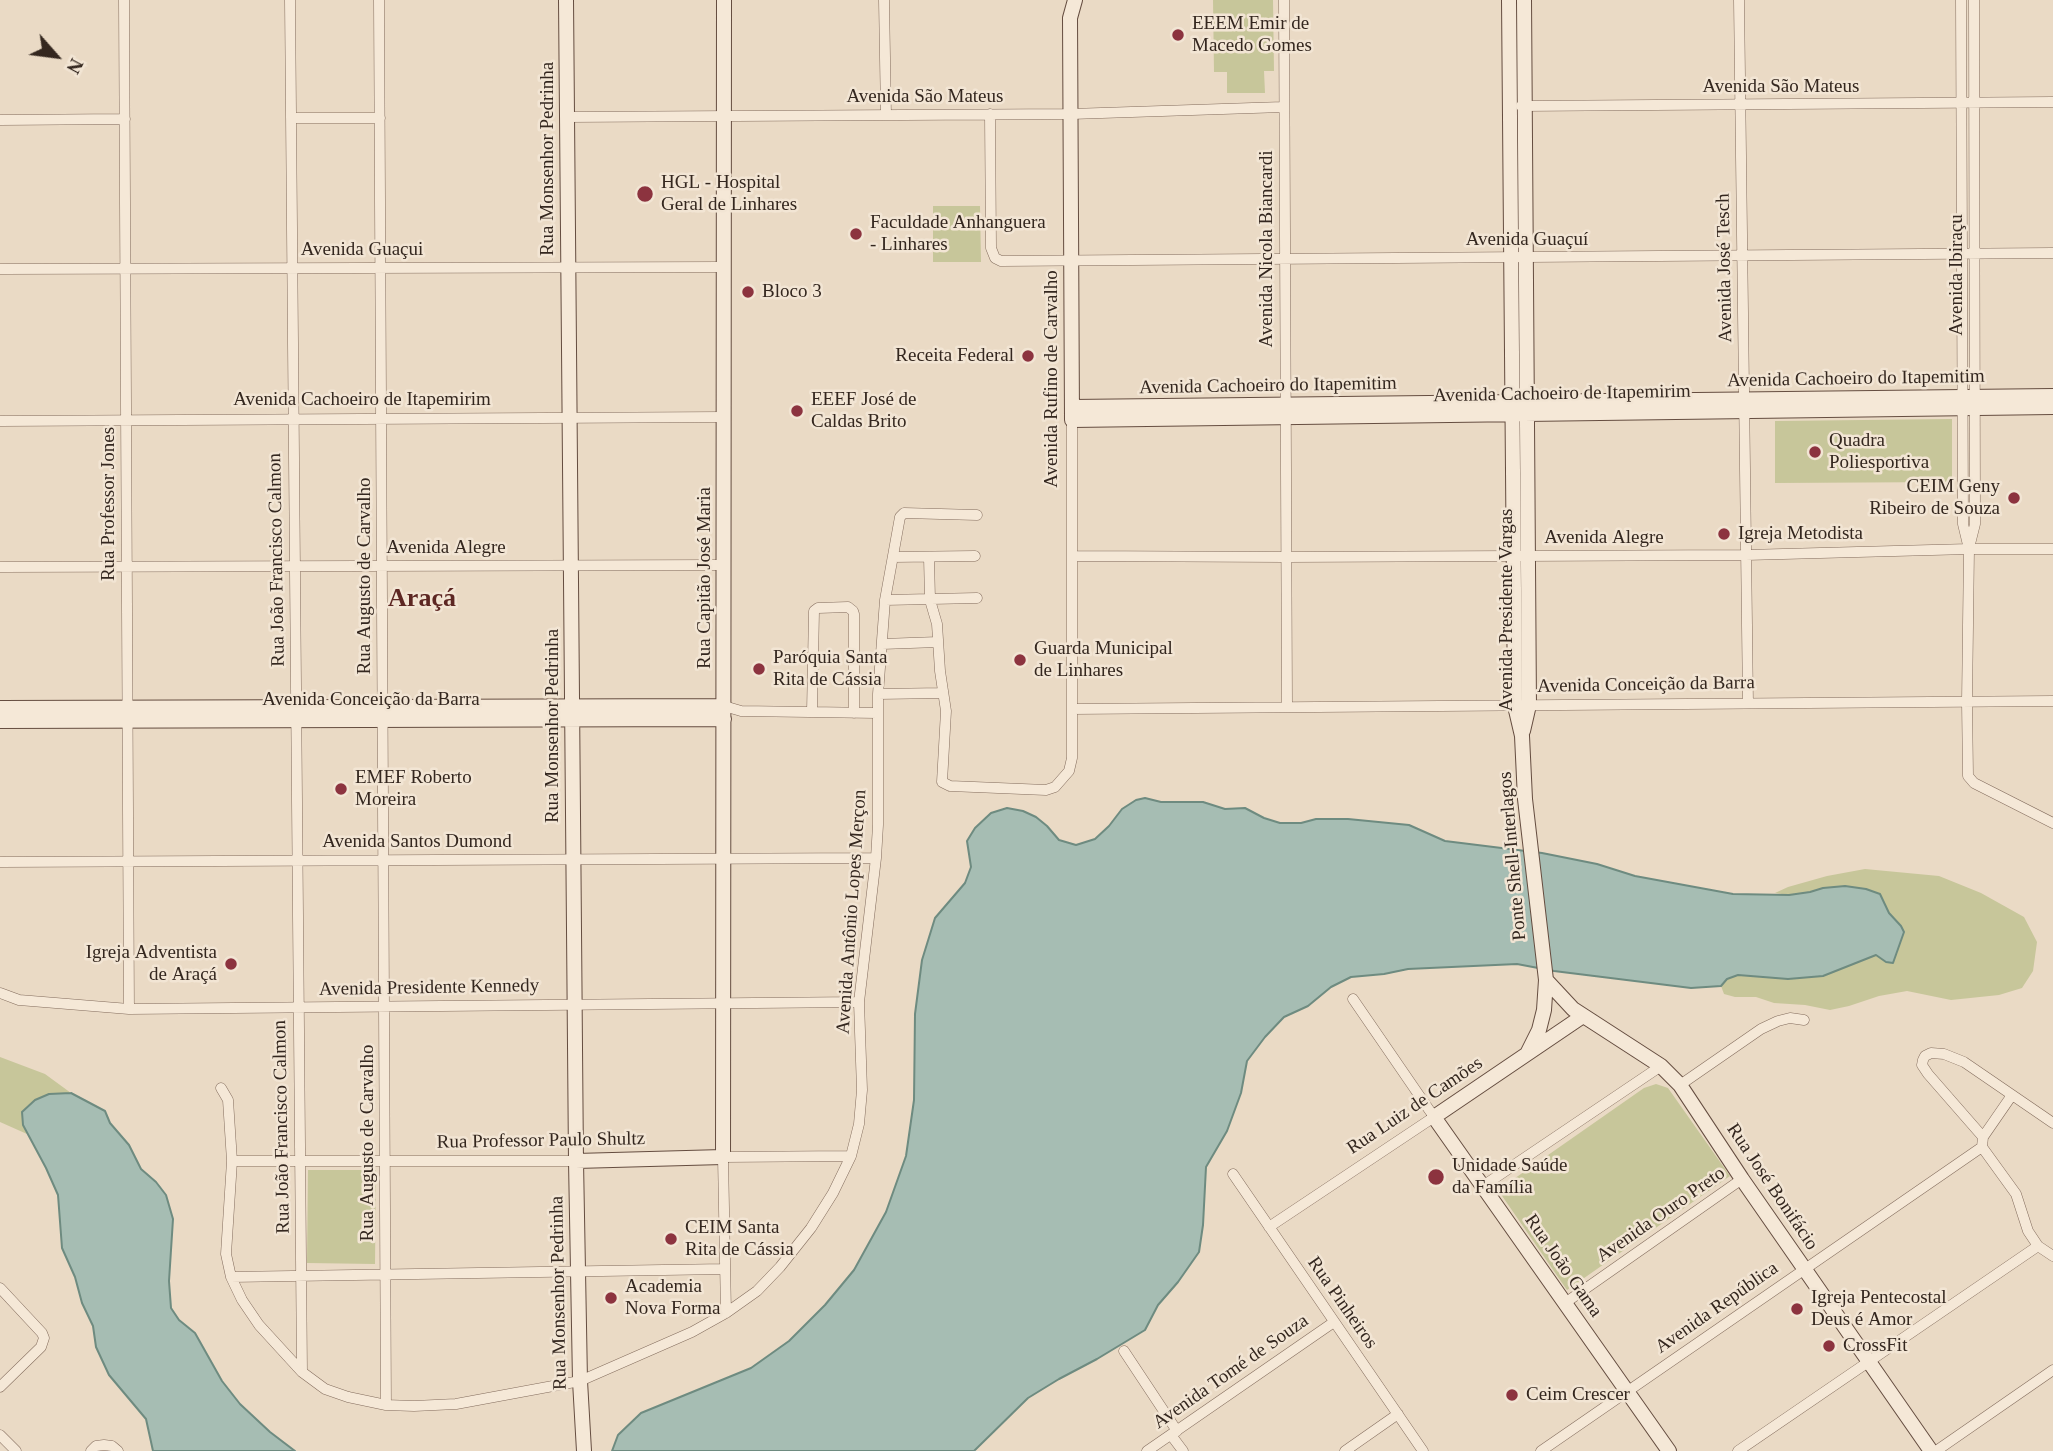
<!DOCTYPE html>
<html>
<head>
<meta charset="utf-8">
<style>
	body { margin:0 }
	#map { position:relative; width:2053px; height:1451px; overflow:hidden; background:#eadac5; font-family:"Times New Roman",serif }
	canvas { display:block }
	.north { position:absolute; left:21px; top:21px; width:70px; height:70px; -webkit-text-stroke:5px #f2e5d4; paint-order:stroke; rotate:118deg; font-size:19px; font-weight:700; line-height:28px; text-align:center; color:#34271f }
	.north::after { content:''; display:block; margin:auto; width:24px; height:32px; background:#34271f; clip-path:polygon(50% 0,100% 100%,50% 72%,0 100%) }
</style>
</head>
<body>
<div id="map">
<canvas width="2053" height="1451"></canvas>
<div class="north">N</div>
</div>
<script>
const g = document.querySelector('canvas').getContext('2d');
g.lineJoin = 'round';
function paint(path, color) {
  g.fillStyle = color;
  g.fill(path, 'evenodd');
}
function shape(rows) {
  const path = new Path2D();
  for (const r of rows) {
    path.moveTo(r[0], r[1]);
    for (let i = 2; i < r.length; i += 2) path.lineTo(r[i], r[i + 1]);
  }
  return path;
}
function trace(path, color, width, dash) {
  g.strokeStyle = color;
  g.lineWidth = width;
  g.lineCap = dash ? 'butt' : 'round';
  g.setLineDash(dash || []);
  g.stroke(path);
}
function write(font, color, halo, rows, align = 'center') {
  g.font = font + ' "Times New Roman",serif';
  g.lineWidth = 5;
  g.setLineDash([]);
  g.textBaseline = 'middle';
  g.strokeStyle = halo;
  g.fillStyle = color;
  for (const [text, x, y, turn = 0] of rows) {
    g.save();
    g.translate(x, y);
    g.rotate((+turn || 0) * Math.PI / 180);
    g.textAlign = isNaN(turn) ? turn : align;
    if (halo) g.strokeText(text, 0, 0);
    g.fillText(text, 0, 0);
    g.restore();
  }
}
const green = shape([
	[1213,0,1273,0,1274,71,1264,71,1265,93,1227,93,1227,72,1214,72],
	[933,206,980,206,981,262,933,262],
	[1952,419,1952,482,1775,483,1775,421],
	[1865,869,1939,876,1981,893,2024,917,2037,942,2033,971,2022,988,1999,995,1951,1000,1907,991,1879,996,1849,1006,1830,1010,1805,1005,1774,1003,1756,997,1735,997,1724,994,1721,986,1726,979,1738,975,1788,979,1823,976,1867,957,1876,955,1886,962,1897,954,1901,926,1889,913,1879,894,1823,888,1810,892,1789,895,1775,893,1788,887,1827,876],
	[0,1057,45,1074,71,1093,49,1094,23,1125,27,1134,0,1122],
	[1656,1084,1668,1088,1730,1176,1567,1290,1498,1190,1644,1088],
	[308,1170,376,1170,375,1264,307,1263]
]);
const water = shape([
	[1145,798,1161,802,1203,802,1225,809,1245,808,1264,818,1280,823,1301,823,1316,819,1348,819,1409,825,1445,841,1542,853,1597,864,1635,876,1733,894,1789,895,1810,892,1823,888,1845,886,1866,889,1880,894,1889,913,1901,926,1904,932,1893,963,1886,962,1876,955,1823,976,1788,979,1738,975,1727,979,1721,986,1691,988,1554,971,1517,964,1408,969,1384,974,1351,977,1331,987,1308,1006,1284,1017,1265,1037,1247,1061,1241,1093,1227,1131,1206,1167,1203,1225,1199,1252,1178,1282,1158,1305,1145,1330,1097,1359,1059,1379,1028,1398,974,1451,612,1451,618,1435,641,1413,751,1368,789,1341,825,1305,854,1270,886,1212,906,1156,914,1100,915,1014,922,960,935,918,965,883,971,867,967,841,975,828,991,813,1007,808,1023,811,1036,817,1047,826,1059,840,1076,845,1095,839,1109,826,1122,809,1136,800,1145,798],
	[71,1093,105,1111,110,1123,129,1145,141,1169,156,1182,166,1195,173,1219,169,1281,171,1308,179,1320,195,1333,222,1381,240,1404,270,1432,295,1451,153,1451,146,1419,109,1375,96,1347,93,1326,82,1303,75,1277,62,1248,58,1195,46,1168,23,1125,22,1112,35,1100,49,1094,71,1093]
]);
const street = shape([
	[124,0,129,1009],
	[290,0,302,1372],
	[379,0,386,1405],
	[884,0,886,115],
	[1284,0,1287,707],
	[1739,0,1748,703],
	[1961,0,1963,524,1969,549,1967,702,1968,776,1974,783,2053,823],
	[1521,106,2053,102],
	[990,114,991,248,995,258,1001,261,2053,253],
	[567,117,1071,114,1283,107],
	[291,118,380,118],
	[0,120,125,119],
	[0,269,724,267],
	[0,421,724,417],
	[1969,548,1975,524,1974,0],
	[1072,556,1286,557,1746,555,1969,549,2053,549],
	[893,557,975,556],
	[929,557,930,600,937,624,940,671,946,711,942,782,950,786,1046,790,1055,787,1069,771,1072,758,1072,420],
	[0,567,724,565],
	[885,600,977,598],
	[882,644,938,642],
	[878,694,943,693],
	[724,706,741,711,877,713],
	[1072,709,2053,701],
	[812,712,814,611,818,608,848,607,853,611,854,614,854,713],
	[0,862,876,858],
	[0,993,19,1000,129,1009,859,1002],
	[1680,1085,1761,1029,1778,1021,1790,1018,1804,1020],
	[221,1088,228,1100,232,1161,226,1254,231,1277,242,1300,259,1325,302,1372,325,1389,348,1397,386,1405,414,1406,456,1404,580,1381,692,1332,726,1313,757,1291,780,1267,811,1228,833,1193,851,1156,859,1124,862,1090,859,1002,876,858,878,825,878,694,885,600,900,517,904,513,977,515],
	[2053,1123,1964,1062,1944,1054,1931,1053,1925,1056,1923,1060,1922,1065,1928,1074,1983,1137,1982,1147,2016,1194,2028,1231,2038,1246,2053,1256],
	[1983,1137,2012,1095],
	[232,1161,576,1161],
	[1233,1174,1423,1451],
	[1483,1186,1661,1066],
	[1269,1227,1434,1117,1353,999],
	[231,1277,725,1269],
	[0,1288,42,1333,44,1338,41,1347,0,1387],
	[1565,1303,1742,1179],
	[726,1313,723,1157,851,1156],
	[1124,1351,1177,1431],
	[0,1435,16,1451],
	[1171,1435,1183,1451],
	[91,1451,96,1446,104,1445,112,1446,118,1451],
	[1147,1451,1334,1322],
	[1345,1451,1398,1414],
	[1541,1451,1982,1147],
	[1738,1451,2038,1246],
	[1936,1451,2053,1370]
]);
const secondary = shape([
	[566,0,576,1161,580,1381,584,1451],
	[1075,0,1070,18,1072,420,2053,407],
	[1509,0,1515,706,1522,736,1525,799,1546,980,1544,1010,1539,1030,1527,1054],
	[1072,407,2053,396],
	[0,708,724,706],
	[0,721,724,719],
	[1523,731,1529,705,1524,0],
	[1546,980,1573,1009,1661,1066,1680,1085,1742,1179,1931,1451],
	[1583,1016,1434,1117,1669,1451],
	[576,1161,723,1157,724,0]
]);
const markers = [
	[1178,35,7,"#8c333f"],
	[645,194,9,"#8c333f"],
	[856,234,7,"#8c333f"],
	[748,292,7,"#8c333f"],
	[1028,356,7,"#8c333f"],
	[797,411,7,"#8c333f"],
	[1815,452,7,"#8c333f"],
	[2014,498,7,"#8c333f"],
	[1724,534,7,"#8c333f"],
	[1020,660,7,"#8c333f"],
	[759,669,7,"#8c333f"],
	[341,789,7,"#8c333f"],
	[231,964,7,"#8c333f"],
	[1436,1177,9,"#8c333f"],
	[671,1239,7,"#8c333f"],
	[611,1298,7,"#8c333f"],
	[1797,1309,7,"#8c333f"],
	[1829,1346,7,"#8c333f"],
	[1512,1395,7,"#8c333f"]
];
const poiNames = [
	["EEEM Emir de",1192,24],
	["Macedo Gomes",1192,46],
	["HGL - Hospital",661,183],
	["Geral de Linhares",661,205],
	["Faculdade Anhanguera",870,223],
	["- Linhares",870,245],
	["Bloco 3",762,292],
	["Receita Federal",1014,356,"right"],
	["EEEF José de",811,400],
	["Caldas Brito",811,422],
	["Quadra",1829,441],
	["Poliesportiva",1829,463],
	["CEIM Geny",2000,487,"right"],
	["Ribeiro de Souza",2000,509,"right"],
	["Igreja Metodista",1738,534],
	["Guarda Municipal",1034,649],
	["de Linhares",1034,671],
	["Paróquia Santa",773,658],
	["Rita de Cássia",773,680],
	["EMEF Roberto",355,778],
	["Moreira",355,800],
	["Igreja Adventista",217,953,"right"],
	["de Araçá",217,975,"right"],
	["Unidade Saúde",1452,1166],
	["da Família",1452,1188],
	["CEIM Santa",685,1228],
	["Rita de Cássia",685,1250],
	["Academia",625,1287],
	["Nova Forma",625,1309],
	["Igreja Pentecostal",1811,1298],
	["Deus é Amor",1811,1320],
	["CrossFit",1843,1346],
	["Ceim Crescer",1526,1395]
];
const streetNames = [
	["Avenida São Mateus",1781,87],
	["Avenida São Mateus",925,97],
	["Rua Monsenhor Pedrinha",548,159,-90],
	["Avenida Guaçuí",1527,240],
	["Avenida Nicola Biancardi",1267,249,-90],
	["Avenida Guaçui",362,250],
	["Avenida José Tesch",1725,268,-91],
	["Avenida Ibiraçu",1957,275,-90],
	["Avenida Rufino de Carvalho",1052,379,-90],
	["Avenida Cachoeiro do Itapemitim",1856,379,-1],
	["Avenida Cachoeiro do Itapemitim",1268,386,-1],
	["Avenida Cachoeiro de Itapemirim",1562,394,-1],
	["Avenida Cachoeiro de Itapemirim",362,400],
	["Rua Professor Jones",109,504,-90],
	["Avenida Alegre",1604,538],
	["Avenida Alegre",446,548],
	["Rua João Francisco Calmon",277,560,-91],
	["Rua Augusto de Carvalho",365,576,-90],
	["Rua Capitão José Maria",705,578,-90],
	["Avenida Presidente Vargas",1507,610,-90],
	["Avenida Conceição da Barra",1646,685,-1],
	["Avenida Conceição da Barra",371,700],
	["Rua Monsenhor Pedrinha",553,726,-90],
	["Avenida Santos Dumond",417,842],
	["Ponte Shell-Interlagos",1513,856,-95],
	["Avenida Antônio Lopes Merçon",852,912,-86],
	["Avenida Presidente Kennedy",429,988,-1],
	["Rua Luiz de Camões",1415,1106,-34],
	["Rua João Francisco Calmon",282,1127,-91],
	["Rua Professor Paulo Shultz",541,1141,-1],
	["Rua Augusto de Carvalho",368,1143,-90],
	["Rua José Bonifácio",1772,1187,56],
	["Avenida Ouro Preto",1661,1215,-35],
	["Rua João Gama",1563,1266,55],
	["Rua Monsenhor Pedrinha",559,1293,-91],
	["Rua Pinheiros",1342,1303,55],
	["Avenida República",1717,1308,-35],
	["Avenida Tomé de Souza",1231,1372,-35]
];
const districtNames = [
	["Araçá",422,599]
];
paint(green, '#c7c69a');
paint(water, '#a6bdb3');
trace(water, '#6e8b80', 2);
trace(street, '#836c5d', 11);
trace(secondary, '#654d40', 16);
trace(street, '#f5e8d7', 10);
trace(secondary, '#f5e8d7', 14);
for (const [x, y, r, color] of markers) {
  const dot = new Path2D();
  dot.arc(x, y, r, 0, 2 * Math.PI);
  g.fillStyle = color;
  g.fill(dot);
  trace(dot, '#f2e5d4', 2.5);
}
write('19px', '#34271f', '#f2e5d4', poiNames, 'left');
write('19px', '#34271f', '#f2e5d4', streetNames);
write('bold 26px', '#5d2723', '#f2e5d4', districtNames);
</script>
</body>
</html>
